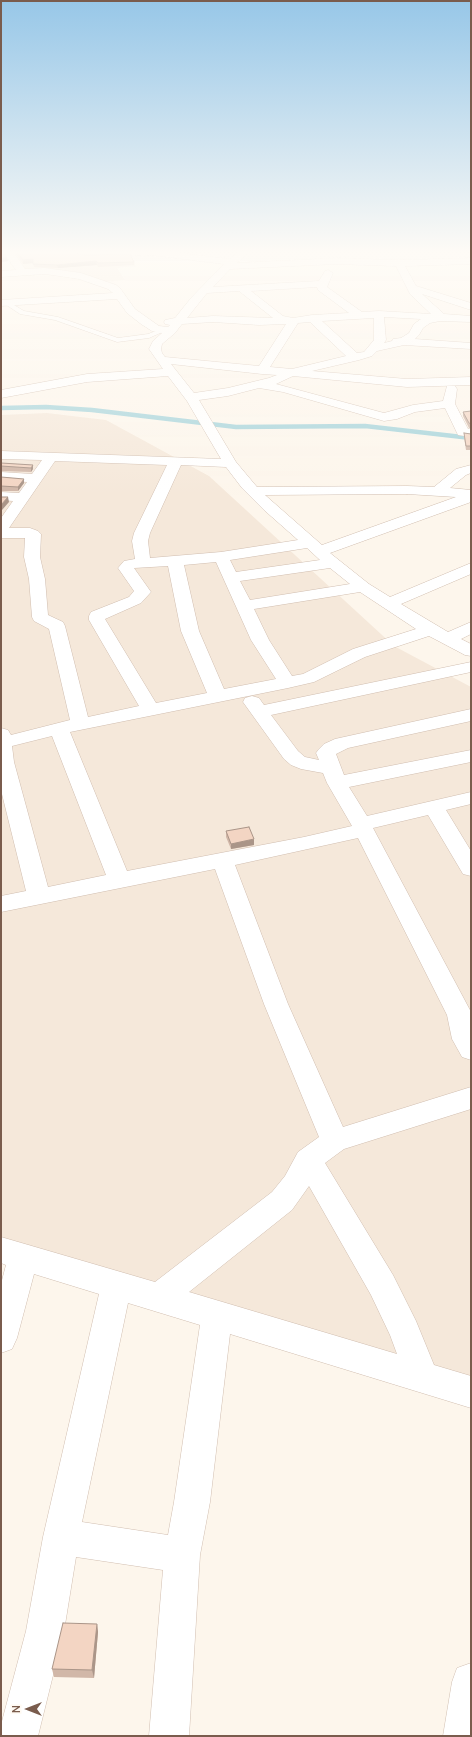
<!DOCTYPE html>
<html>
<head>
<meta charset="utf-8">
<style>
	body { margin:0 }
	#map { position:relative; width:472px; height:1737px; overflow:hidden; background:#fdf6ec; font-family:Manrope,sans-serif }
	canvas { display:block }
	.frame { position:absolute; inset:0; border:2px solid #7a5c4d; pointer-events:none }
	.north { position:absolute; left:8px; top:1689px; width:40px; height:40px; -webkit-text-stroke:3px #fffaf3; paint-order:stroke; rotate:270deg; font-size:11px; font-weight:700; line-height:16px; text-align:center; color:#7a5c4d }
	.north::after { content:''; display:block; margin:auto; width:14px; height:18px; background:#7a5c4d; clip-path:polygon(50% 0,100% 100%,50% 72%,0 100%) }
</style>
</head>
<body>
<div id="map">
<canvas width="472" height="1737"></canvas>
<div class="frame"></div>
<div class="north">N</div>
</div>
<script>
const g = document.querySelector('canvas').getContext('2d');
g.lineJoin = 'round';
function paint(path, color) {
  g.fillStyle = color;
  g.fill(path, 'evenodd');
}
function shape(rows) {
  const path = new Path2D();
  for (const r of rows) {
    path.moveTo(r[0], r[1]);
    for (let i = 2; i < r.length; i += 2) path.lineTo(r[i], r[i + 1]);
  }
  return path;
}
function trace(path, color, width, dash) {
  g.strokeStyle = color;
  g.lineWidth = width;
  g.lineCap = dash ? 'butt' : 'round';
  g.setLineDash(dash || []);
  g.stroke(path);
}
const residential = shape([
	[10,252,79,255,130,255,136,266,117,268,125,280,102,282,23,271],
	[47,413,106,420,209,476,394,646,471,687,471,1388,1,1247,1,415]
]);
const stream = shape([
	[1,408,46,407,92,410,236,427,365,426,471,438]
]);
const service = shape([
	[5,302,9,302,24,311,58,317,118,338,148,334,164,328,167,330,149,338,117,342,55,320,20,314,5,304,5,302]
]);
const minor = shape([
	[3,252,13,252,25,269,45,268,81,273,116,285,120,288,135,309,159,326,168,327,170,325,165,324,164,322,165,320,175,318,191,298,224,264,150,255,85,257,71,254,69,252,172,252,230,259,238,252,249,252,237,263,336,258,399,260,471,258,471,264,405,266,416,286,471,303,471,310,422,294,444,314,471,316,471,322,440,321,430,323,423,328,419,335,415,339,471,343,471,349,404,345,377,351,372,356,359,360,312,371,407,379,471,377,471,385,407,387,293,376,276,384,384,413,413,405,443,401,447,386,455,386,457,389,455,404,468,429,471,429,471,437,458,435,445,408,415,412,397,419,384,421,283,392,259,388,228,396,199,400,236,462,257,487,407,486,434,487,456,469,471,465,471,473,466,475,450,488,471,490,471,502,330,553,369,584,390,597,471,563,471,574,401,604,448,632,471,622,471,634,461,639,471,644,471,656,465,655,429,636,365,657,314,682,288,688,70,732,127,871,304,837,352,826,327,783,323,773,301,769,291,765,284,759,243,702,245,698,252,696,259,698,264,705,471,662,471,672,271,715,298,751,305,757,319,760,316,753,319,749,324,744,335,739,471,709,471,721,348,748,336,754,344,775,471,750,471,762,349,787,367,816,471,792,471,804,446,810,471,851,471,876,463,874,428,815,373,828,471,1012,471,1060,462,1057,452,1039,447,1015,358,838,235,865,288,1004,343,1127,471,1087,471,1109,344,1149,325,1163,393,1275,416,1321,434,1365,471,1376,471,1408,230,1334,210,1502,200,1555,189,1736,149,1736,163,1570,76,1557,64,1631,38,1736,1,1736,1,1725,26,1631,43,1537,99,1294,34,1274,17,1338,12,1349,1,1353,1,1284,6,1265,1,1263,1,1237,155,1282,272,1192,285,1176,298,1152,319,1137,264,1004,215,869,1,912,1,896,26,891,1,790,1,728,8,730,11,735,70,720,49,629,34,621,32,617,29,579,24,557,25,538,1,538,1,518,13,501,1,500,1,492,19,493,27,482,1,480,1,472,32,474,42,460,1,459,1,451,221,459,187,401,168,376,87,382,1,398,1,390,87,374,163,369,149,349,153,341,162,333,152,331,141,324,127,313,117,299,1,306,1,300,113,293,108,289,79,279,45,274,1,277,1,271,16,270,3,252],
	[336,264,396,266,410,294,431,314,379,311,362,312,327,287,333,273,328,270,325,271,319,281,213,287,230,269,336,264],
	[317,287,318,290,349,313,312,315,293,318,283,316,251,291,317,287],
	[239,291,273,318,213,316,187,318,207,293,239,291],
	[384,317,421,319,414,324,409,333,401,338,393,339,392,341,384,343,386,340,384,317],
	[374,318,374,340,364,352,357,353,322,321,374,318],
	[213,322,259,325,286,324,259,366,165,357,162,353,161,349,162,344,175,333,182,324,213,322],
	[310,322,346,356,292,369,270,367,298,323,310,322],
	[171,364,262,374,277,375,269,378,228,388,194,393,171,364],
	[55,461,167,465,134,533,132,541,135,559,124,561,118,568,134,591,129,597,91,612,89,616,89,620,139,706,88,717,65,626,63,622,48,615,45,579,40,557,41,534,38,531,30,528,9,528,55,461],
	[181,465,226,467,242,488,264,510,298,540,221,552,150,558,148,541,150,533,181,465],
	[407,494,456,497,322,545,265,495,407,494],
	[307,548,320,560,236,572,230,560,307,548],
	[216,562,251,640,276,679,224,689,199,631,184,565,216,562],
	[168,566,181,631,207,693,156,703,105,619,141,603,151,592,134,568,168,566],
	[330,568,350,584,250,600,240,581,330,568],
	[360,592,416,629,353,649,303,674,292,676,269,640,254,609,360,592],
	[52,736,106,875,48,887,14,762,12,746,52,736],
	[309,1186,371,1295,390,1335,397,1354,189,1292,292,1210,309,1186],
	[128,1303,200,1325,174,1502,168,1535,82,1522,128,1303],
	[471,1663,471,1736,443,1736,452,1682,457,1668,471,1663]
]);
const wall = shape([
	[15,252,70,252,85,255,134,262,134,265,98,267,97,265,58,268,34,267,33,263,23,264],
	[471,411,471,428,469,428,463,416,463,412],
	[464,433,471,434,471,450,466,450,464,437],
	[1,463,33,465,33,469,31,472,1,471],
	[1,477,24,479,24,483,18,491,1,491],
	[226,831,254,845,231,849,226,837],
	[97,1624,98,1632,94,1678,54,1677,52,1669]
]);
const shadedWall = shape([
	[1,258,7,258,8,261,1,262],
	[33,259,33,263,23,264,23,260],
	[96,261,97,265,58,268,57,265],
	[33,465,33,469,31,472,31,468],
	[24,479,24,483,18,491,18,487],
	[8,497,9,502,2,510,1,510,1,505],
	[254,839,254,845,231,849,231,844],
	[97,1624,98,1632,94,1678,92,1670]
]);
const building = shape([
	[1,252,3,252,7,258,1,258,1,252],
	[17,252,70,252,85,255,130,254,134,262,98,263,96,261,57,265,33,264,33,259,23,260,17,252],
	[471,411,471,424,469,423,463,412,471,411],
	[464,433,471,434,471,446,466,446,464,433],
	[1,463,33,465,31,468,1,466,1,463],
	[1,477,24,479,18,487,1,486,1,477],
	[1,497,8,497,1,505,1,497],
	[249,827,254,839,231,844,226,831,249,827],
	[63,1623,97,1624,92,1670,52,1669,63,1623]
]);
paint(residential, '#f5e8da');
trace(stream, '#a5d3da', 4.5);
trace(service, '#d1beb0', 1);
trace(minor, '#d1beb0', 1);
paint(service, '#fff');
paint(minor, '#fff');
paint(wall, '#d1b7a8');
paint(shadedWall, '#aa9588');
paint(building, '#f3d5c3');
trace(building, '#aa9588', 1);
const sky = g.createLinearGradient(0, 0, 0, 495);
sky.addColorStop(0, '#97c7e8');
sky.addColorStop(0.51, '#fefbf6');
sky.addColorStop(1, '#fefbf600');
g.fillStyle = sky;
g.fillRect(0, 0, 472, 495);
</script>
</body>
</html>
